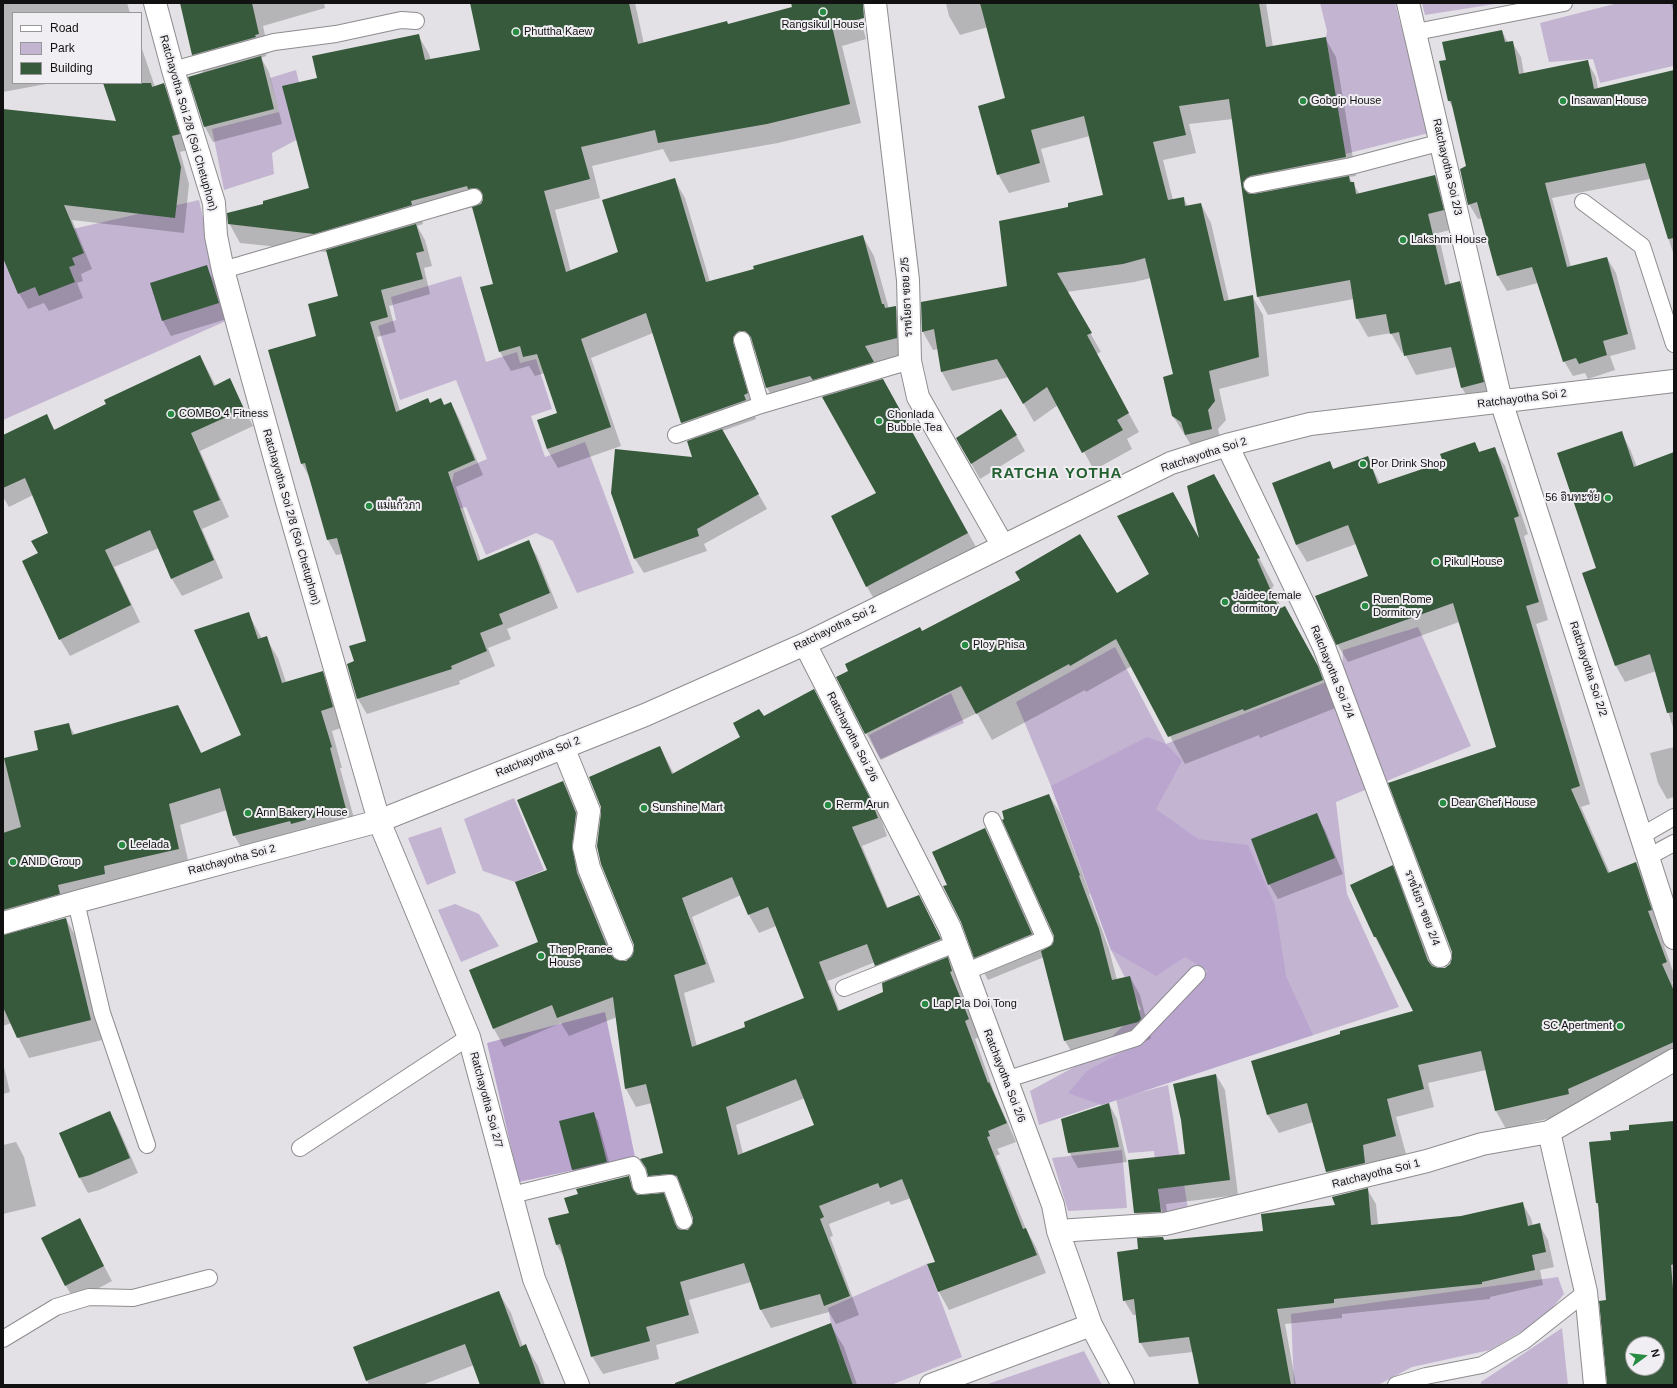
<!DOCTYPE html>
<html>
<head>
<meta charset="utf-8">
<style>
	body { margin:0 }
	#map { position:relative; width:1677px; height:1388px; overflow:hidden; background:#e3e1e5; font-family:Helvetica,sans-serif }
	canvas { display:block }
	.frame { position:absolute; inset:0; border:4px solid #111112; pointer-events:none }
	.legend { position:absolute; left:12px; top:12px; width:130px; height:72px; box-sizing:border-box; background:#f0eef2; border:1px solid #979698; margin:0; padding:5px 7px; list-style:none; font-size:12px; color:#111112 }
	.legend li { display:flex; align-items:center; gap:8px; height:20px }
	.legend b { width:20px; border:1px solid #979698 }
	.north { position:absolute; left:1625px; top:1336px; width:40px; height:40px; box-sizing:border-box; background:#f0eef2; border:1px solid #979698; border-radius:50%; rotate:75deg; font-size:11px; font-weight:700; line-height:16px; text-align:center; color:#111112 }
	.north::after { content:''; display:block; margin:auto; width:14px; height:18px; background:#278c41; clip-path:polygon(50% 0,100% 100%,50% 72%,0 100%) }
</style>
</head>
<body>
<div id="map">
<canvas width="1677" height="1388"></canvas>
<div class="frame"></div>
<ul class="legend">
<li><b style="height:5px;background:#fff"></b>Road</li>
<li><b style="height:11px;background:#c3b4d2"></b>Park</li>
<li><b style="height:11px;background:#375a3c"></b>Building</li>
</ul>
<div class="north">N</div>
</div>
<script>
const g = document.querySelector('canvas').getContext('2d');
g.lineJoin = 'round';
function paint(path, color) {
  g.fillStyle = color;
  g.fill(path, 'evenodd');
}
function shape(rows) {
  const path = new Path2D();
  for (const r of rows) {
    path.moveTo(r[0], r[1]);
    for (let i = 2; i < r.length; i += 2) path.lineTo(r[i], r[i + 1]);
  }
  return path;
}
function trace(path, color, width, dash) {
  g.strokeStyle = color;
  g.lineWidth = width;
  g.lineCap = dash ? 'butt' : 'round';
  g.setLineDash(dash || []);
  g.stroke(path);
}
function write(font, color, halo, rows, align = 'center') {
  g.font = font + ' Helvetica,Sarabun,sans-serif';
  g.lineWidth = 4;
  g.setLineDash([]);
  g.textBaseline = 'middle';
  g.strokeStyle = halo;
  g.fillStyle = color;
  for (const [text, x, y, turn = 0] of rows) {
    g.save();
    g.translate(x, y);
    g.rotate((+turn || 0) * Math.PI / 180);
    g.textAlign = isNaN(turn) ? turn : align;
    if (halo) g.strokeText(text, 0, 0);
    g.fillText(text, 0, 0);
    g.restore();
  }
}
const green = shape([
	[1320,3,1395,3,1429,133,1345,154,1326,37,1327,31],
	[1422,3,1501,3,1425,15],
	[1618,3,1674,3,1674,69,1673,66,1600,83,1593,59,1549,62,1540,23],
	[296,70,311,132,272,153,274,174,224,190,212,129,279,112,270,78],
	[199,200,226,321,3,420,3,245],
	[461,276,486,362,517,352,520,363,536,359,552,409,531,416,545,457,585,442,634,573,577,593,553,541,536,533,486,555,466,507,452,510,449,496,454,473,487,459,456,380,400,400,378,326,396,320,391,297],
	[1418,627,1471,746,1336,802,1347,894,1399,1007,1127,1096,1168,1085,1188,1209,1163,1214,1160,1205,1154,1151,1128,1153,1116,1099,1039,1125,1030,1091,1087,1060,1141,1009,1111,950,1051,786,1016,702,1115,647,1166,744,1342,676,1343,650],
	[951,693,964,723,880,759,869,735],
	[514,798,544,870,515,882,483,871,464,819],
	[441,827,456,873,427,885,408,838],
	[455,904,479,914,499,946,461,962,438,910],
	[1122,1150,1127,1208,1068,1211,1052,1158],
	[927,1264,962,1357,891,1385,853,1385,831,1323,828,1308],
	[1558,1277,1564,1294,1543,1319,1490,1350,1412,1367,1378,1385,1294,1385,1291,1314],
	[1562,1328,1568,1385,1481,1385,1481,1382],
	[1084,1351,1102,1385,985,1385]
]);
const forest = shape([
	[1147,737,1166,744,1182,761,1156,809,1198,839,1248,845,1275,905,1286,976,1313,1035,1102,1105,1068,1093,1087,1071,1146,1039,1208,971,1185,957,1156,976,1111,950,1051,786],
	[605,1012,635,1157,519,1182,487,1043]
]);
const shadow = shape([
	[3,3,127,3,130,13,13,13,13,83,46,84,3,92],
	[186,3,324,3,325,8,263,26,269,53,266,54,266,56,261,58,269,72,282,124,213,142,205,127,190,78,203,72,193,54],
	[471,3,635,3,644,44,728,25,793,8,792,3,856,3,866,39,842,46,861,123,778,143,670,162,663,149,592,166,600,198,555,210,571,272,619,253,674,179,685,198,710,282,863,237,874,256,889,309,896,308,907,327,907,357,875,365,981,556,880,609,867,587,833,516,877,494,822,394,778,407,767,388,756,350,750,350,754,414,756,419,722,431,767,509,704,544,707,551,644,573,635,559,612,493,694,458,692,440,682,423,653,333,591,358,621,446,558,468,547,449,558,413,545,373,535,376,529,366,511,371,500,352,494,285,473,207,422,220,423,224,417,226,425,240,432,266,424,268,430,294,389,306,396,332,377,337,400,411,430,404,444,406,451,403,459,418,483,475,456,487,481,561,528,541,537,556,558,608,507,629,511,639,488,648,495,666,459,681,460,684,367,714,358,699,348,664,355,662,367,642,342,554,336,555,328,540,310,478,302,464,270,351,317,336,339,296,327,252,240,243,229,223,265,205,310,189,319,79,418,35,429,54,431,60,481,51],
	[946,3,1266,3,1273,47,1325,38,1336,57,1356,176,1349,177,1360,195,1435,176,1446,195,1454,229,1438,233,1450,285,1460,282,1470,301,1494,401,1473,406,1462,388,1457,367,1416,375,1404,352,1402,353,1391,333,1368,337,1357,318,1354,299,1268,315,1258,297,1233,119,1189,124,1196,153,1163,160,1173,200,1183,198,1188,206,1201,204,1211,223,1229,301,1252,296,1263,315,1269,376,1219,389,1226,420,1218,429,1222,447,1196,453,1173,416,1175,375,1151,278,1134,282,1067,292,1101,352,1096,354,1139,432,1127,439,1132,449,1094,470,1058,405,1034,422,1009,377,952,391,942,372,938,349,933,350,923,332,922,303,1008,287,1070,208,1104,195,1090,136,1041,149,1050,182,1009,193,998,174,1006,99,988,27,960,35,949,16],
	[1671,3,1674,3,1674,14],
	[1502,31,1508,43,1512,42,1521,57,1524,74,1587,61,1596,77,1598,89,1674,97,1674,256,1650,179,1552,198,1571,267,1607,258,1616,273,1636,349,1610,356,1615,370,1588,379,1585,373,1573,376,1564,361,1538,283,1507,291,1498,276,1483,218,1478,219,1469,204,1468,167,1454,110,1449,101,1441,62,1447,61],
	[141,46,155,87,164,85,173,100,188,150,180,152,189,184,184,233,72,220,92,269,81,274,83,281,77,283,83,298,49,311,44,303,28,309,19,293,3,256,3,110,117,122,104,83,141,83],
	[206,267,215,282,227,319,171,336,163,321,152,284],
	[200,356,216,386,230,380,253,426,200,451,229,517,202,529,223,578,182,596,172,579,159,548,114,567,140,622,70,656,60,639,39,554,49,534,33,495,9,507,3,497,3,436,46,415,55,430],
	[1621,432,1630,449,1637,467,1674,456,1674,731,1656,671,1625,682,1616,666,1597,568],
	[1016,435,1025,451,980,479,957,438],
	[1475,443,1480,453,1494,448,1505,466,1528,534,1524,536,1548,620,1536,624,1590,804,1581,807,1610,873,1636,863,1646,881,1661,928,1658,929,1674,974,1674,981,1672,982,1674,987,1674,1065,1551,1118,1506,1129,1496,1111,1486,1070,1428,1083,1434,1107,1396,1117,1406,1154,1373,1163,1337,1190,1327,1172,1313,1122,1279,1133,1268,1115,1253,1062,1414,1012,1375,937,1392,867,1403,885,1434,968,1438,969,1445,968,1451,964,1497,748,1459,622,1348,662,1337,644,1369,577,1356,544,1307,562,1296,544,1329,462,1334,470,1367,458,1381,485,1444,463],
	[1230,503,1274,586,1272,587,1282,609,1300,635,1333,694,1338,707,1260,738,1259,735,1185,764,1132,666,1086,692,1085,690,992,740,977,713,881,760,866,733,921,632,1116,595,1201,542],
	[248,613,262,639,266,638,278,658,286,682,322,672,334,692,344,727,332,731,342,768,340,768,357,829,246,856,234,835,227,810,180,825,190,869,11,931,6,934,4,936,66,919,77,939,102,1040,29,1058,11,1023,3,1026,3,759,40,750,68,724,75,735,178,706,202,754,242,735],
	[814,690,881,819,887,836,862,846,888,908,919,896,950,958,947,959,957,976,962,989,960,990,979,1037,975,1039,994,1092,1016,1142,997,1149,1000,1154,996,1156,1026,1229,1036,1247,1046,1273,949,1310,939,1292,929,1265,936,1262,911,1198,891,1205,889,1201,829,1224,833,1236,830,1237,859,1315,836,1324,829,1312,771,1328,761,1310,751,1282,689,1300,699,1333,656,1345,659,1359,603,1374,592,1356,564,1258,557,1245,549,1219,571,1214,628,1177,639,1196,660,1194,649,1175,664,1154,652,1103,636,1107,626,1089,617,1017,569,1036,561,1023,504,1047,494,1029,540,942,548,870,563,782,573,800,586,831,587,892,615,960,627,962,633,957,635,950,660,747,674,774,742,738,763,717],
	[741,895,749,915,759,933,776,926,805,998,747,1027,697,1047,684,993,715,982,692,917],
	[875,962,886,983,884,993,840,1012,828,981],
	[805,1098,816,1126,743,1154,736,1125],
	[680,1191,684,1193,694,1218,694,1223,687,1231,680,1230,674,1212,662,1193],
	[1674,747,1674,797,1667,799,1658,783,1650,753],
	[1049,795,1060,813,1090,894,1089,894,1109,949,1117,980,1130,977,1140,995,1151,1038,1148,1040,1076,1059,1065,1041,1044,957,988,980,975,957,985,829,998,852,1042,951,1053,946,1055,941],
	[1316,815,1325,830,1343,874,1278,899,1269,884],
	[3,1063,10,1092,3,1094],
	[1216,1075,1225,1090,1238,1195,1166,1204,1169,1227,1144,1228,1135,1213,1130,1161,1186,1155],
	[1109,1104,1117,1119,1127,1162,1078,1168,1069,1152],
	[109,1112,118,1127,138,1173,99,1190,88,1193,80,1178],
	[593,1113,598,1121,611,1169,577,1177,573,1170,560,1122],
	[1674,1122,1674,1385,1608,1385,1607,1301,1599,1207,1596,1202,1613,1141],
	[1633,1344,1657,1344,1657,1368,1633,1368],
	[16,1142,24,1157,36,1206,3,1214,3,1145],
	[1367,1189,1376,1204,1378,1225,1461,1217,1522,1203,1531,1218,1533,1226,1539,1224,1548,1240,1554,1267,1540,1270,1543,1285,1490,1297,1490,1299,1342,1314,1342,1318,1285,1324,1296,1385,1200,1385,1193,1352,1149,1357,1140,1342,1137,1315,1133,1315,1124,1300,1139,1250,1163,1238,1165,1241,1264,1232,1336,1206],
	[79,1219,112,1281,75,1301,66,1286],
	[499,1293,511,1313,523,1347,526,1346,538,1366,545,1385,481,1385,474,1365,422,1385,369,1385,354,1348],
	[830,1324,844,1347,857,1385,673,1385]
]);
const building = shape([
	[180,3,252,3,259,34,255,35,256,37,192,55],
	[470,3,629,3,638,44,727,21,728,24,792,7,791,3,863,3,864,18,832,26,850,104,767,124,658,143,655,130,581,147,590,179,544,191,566,272,618,252,602,200,675,178,706,282,754,269,753,266,863,235,882,304,884,304,885,308,896,306,897,338,865,346,874,362,813,380,810,376,766,388,751,337,745,331,739,331,733,337,733,342,748,393,744,395,746,400,681,423,646,313,581,339,611,427,547,449,537,420,557,413,537,354,523,357,520,346,499,352,480,287,493,284,472,207,481,204,483,200,483,195,480,190,476,188,468,189,467,186,411,201,412,205,314,234,228,224,227,213,263,204,263,201,309,188,282,86,317,78,312,56,419,34,425,60,480,50],
	[980,3,1259,3,1266,47,1326,37,1346,157,1250,176,1243,182,1243,187,1249,194,1254,194,1349,176,1350,182,1354,182,1356,194,1435,175,1444,210,1428,214,1445,285,1460,281,1484,382,1461,388,1451,347,1404,356,1399,332,1390,334,1386,314,1356,319,1350,280,1257,297,1229,99,1179,106,1186,135,1153,142,1168,200,1184,197,1185,206,1201,203,1224,301,1253,295,1259,357,1209,371,1215,401,1208,410,1212,429,1185,435,1181,422,1172,416,1163,377,1173,374,1145,258,1123,264,1057,273,1092,333,1087,335,1129,413,1117,420,1123,430,1082,453,1047,387,1023,404,997,359,941,372,934,329,922,332,921,302,1007,286,999,221,1068,207,1068,203,1103,195,1084,116,1031,130,1040,163,997,175,978,106,1005,98],
	[1502,30,1505,42,1513,41,1519,74,1588,60,1594,89,1674,70,1674,238,1668,239,1645,163,1545,183,1567,267,1607,257,1628,334,1603,341,1607,355,1579,364,1576,358,1563,362,1532,267,1497,276,1477,202,1468,205,1460,169,1466,166,1451,101,1448,101,1439,61,1446,60,1442,42],
	[261,56,274,109,204,127,188,77],
	[103,83,151,83,152,87,164,83,180,134,172,136,181,167,175,218,64,205,84,253,72,258,75,265,69,267,75,282,39,296,35,287,18,294,3,258,3,109,116,121],
	[416,224,424,251,416,253,423,279,381,290,388,317,370,322,396,412,428,398,430,403,441,398,444,405,451,402,475,460,448,472,478,561,529,540,550,593,499,614,503,624,480,633,487,651,451,666,452,669,357,699,347,664,354,661,349,646,366,641,337,538,327,540,305,463,301,464,268,350,316,336,308,304,338,296,326,250],
	[207,265,219,303,162,321,150,283],
	[200,355,214,386,230,378,244,409,191,433,220,500,193,511,214,560,171,579,150,530,105,550,131,605,59,640,22,561,38,553,31,541,48,533,25,478,3,488,3,435,47,414,54,430,106,404,104,400],
	[883,379,968,533,866,587,831,516,876,493,822,397],
	[1001,409,1017,435,971,464,956,438],
	[722,429,759,494,697,529,699,536,634,559,611,493,615,449,692,457,687,441],
	[1622,431,1634,467,1674,452,1674,712,1667,713,1650,654,1615,666,1582,573,1596,568,1557,453],
	[1475,442,1479,452,1495,447,1519,516,1514,518,1539,602,1526,606,1580,786,1571,789,1608,873,1636,862,1652,910,1648,911,1667,962,1662,964,1674,991,1674,1042,1568,1089,1569,1094,1495,1111,1481,1051,1418,1065,1424,1089,1387,1099,1396,1136,1363,1145,1365,1163,1326,1172,1307,1103,1267,1115,1251,1061,1340,1034,1340,1031,1413,1011,1376,937,1374,937,1350,885,1393,865,1428,961,1432,966,1438,968,1445,968,1450,964,1452,958,1452,952,1388,783,1496,747,1453,603,1336,645,1315,596,1368,576,1348,525,1296,545,1272,483,1330,461,1333,469,1368,456,1378,484,1443,462,1440,454],
	[1214,474,1260,558,1257,559,1279,609,1285,606,1318,666,1323,680,1244,711,1243,709,1168,737,1116,639,1070,666,1069,664,976,714,961,686,865,734,836,677,848,671,845,664,920,627,922,631,1020,580,1015,572,1080,534,1117,593,1149,574,1117,516,1173,492,1199,538,1187,486],
	[249,612,258,639,267,636,282,683,323,671,333,707,321,711,332,747,330,748,346,809,291,824,290,821,233,836,220,788,169,804,179,849,104,866,105,874,58,885,60,894,3,910,3,833,21,827,4,758,38,750,34,731,69,723,72,735,178,705,201,753,241,735,194,630],
	[814,689,871,800,878,818,852,827,887,908,919,895,941,939,875,966,867,944,819,962,838,1011,883,992,882,983,948,957,952,971,950,972,969,1019,965,1021,988,1083,989,1082,1007,1123,988,1131,990,1136,987,1137,1023,1229,1026,1228,1037,1255,938,1292,927,1264,935,1262,902,1179,880,1188,878,1183,819,1206,824,1217,820,1219,850,1296,824,1306,820,1294,760,1310,744,1263,680,1282,689,1315,646,1327,650,1341,591,1357,560,1244,556,1245,548,1218,569,1213,564,1198,578,1194,576,1189,629,1176,632,1188,637,1195,664,1193,675,1224,678,1229,683,1230,688,1230,693,1223,693,1218,677,1176,669,1174,648,1176,646,1168,640,1159,663,1153,646,1084,625,1089,613,997,557,1018,552,1005,493,1029,469,970,538,942,515,882,547,870,517,800,563,781,576,813,572,846,577,873,610,954,615,959,621,961,626,961,632,956,634,950,634,945,601,864,597,846,601,813,601,807,589,777,660,746,672,774,740,737,733,723,759,709,764,716],
	[732,877,748,915,768,907,804,998,744,1022,745,1027,692,1047,674,975,706,964,682,898],
	[796,1079,814,1125,738,1155,726,1107],
	[1049,794,1080,875,1079,876,1099,929,1112,980,1130,976,1141,1019,1138,1022,1064,1041,1041,951,1052,945,1054,940,1054,936,1002,820,1004,819,1002,811],
	[1317,813,1335,858,1268,885,1251,839],
	[985,828,1032,934,974,958,961,922,943,886,947,885,932,852],
	[66,918,91,1020,17,1038,3,1007,3,935],
	[1216,1074,1230,1180,1158,1189,1161,1212,1134,1213,1128,1160,1185,1154,1181,1120,1173,1084],
	[1109,1103,1119,1147,1068,1153,1061,1119],
	[110,1111,130,1158,90,1175,79,1178,59,1133],
	[594,1112,607,1162,572,1170,559,1121],
	[1674,1121,1674,1264,1671,1265,1674,1300,1674,1385,1607,1385,1599,1301,1606,1300,1598,1203,1596,1203,1589,1142,1611,1140,1610,1132,1629,1130,1629,1125],
	[1633,1344,1657,1344,1657,1368,1633,1368],
	[1368,1188,1371,1225,1461,1216,1523,1202,1528,1226,1540,1223,1546,1252,1532,1255,1535,1270,1482,1282,1482,1284,1334,1299,1334,1303,1277,1309,1291,1385,1199,1385,1189,1337,1139,1343,1134,1299,1123,1301,1117,1252,1138,1249,1137,1238,1163,1237,1164,1240,1263,1231,1261,1214,1335,1205,1332,1197],
	[80,1218,104,1266,65,1286,41,1238],
	[499,1291,520,1347,526,1344,541,1385,480,1385,465,1344,366,1381,353,1347],
	[831,1323,853,1385,675,1385,675,1383]
]);
const lane = shape([
	[1416,32,1564,3],
	[173,70,274,42,336,34,401,20,416,21],
	[1252,185,1351,166,1442,142],
	[1583,202,1642,246,1674,344],
	[223,270,474,197],
	[742,340,761,405],
	[676,435,761,405,910,361],
	[1641,836,1674,817],
	[1648,857,1674,843],
	[76,902,102,1013,147,1145],
	[965,972,1045,939,992,820],
	[844,988,955,944],
	[1005,1080,1136,1038,1197,974],
	[300,1148,469,1037],
	[512,1195,633,1165,638,1173,641,1186,670,1183,684,1221],
	[3,1339,56,1307,89,1297,133,1298,209,1278],
	[1396,1385,1426,1376,1482,1365,1524,1341,1586,1292]
]);
const street = shape([
	[155,3,173,70,214,203,216,236,223,270,239,329,287,502,379,821,469,1037,534,1279,578,1385],
	[875,3,908,280,910,361,918,397,1003,546],
	[1408,3,1501,401,1674,938],
	[1227,445,1324,647,1440,956],
	[805,644,950,928,1053,1205,1058,1231,1091,1325,1123,1385],
	[563,747,589,811,584,847,589,868,622,949],
	[3,923,76,902,379,821,645,715,805,644,1171,463,1227,445,1310,424,1674,381],
	[1549,1132,1586,1292,1595,1385],
	[1058,1231,1165,1224,1427,1161,1482,1144,1549,1132,1674,1060],
	[931,1385,1091,1325]
]);
const markers = [
	[823,12,4,"#278c41"],
	[516,32,4,"#278c41"],
	[1303,101,4,"#278c41"],
	[1563,101,4,"#278c41"],
	[1403,240,4,"#278c41"],
	[171,414,4,"#278c41"],
	[879,421,4,"#278c41"],
	[1363,464,4,"#278c41"],
	[1608,498,4,"#278c41"],
	[369,506,4,"#278c41"],
	[1436,562,4,"#278c41"],
	[1225,602,4,"#278c41"],
	[1365,606,4,"#278c41"],
	[965,645,4,"#278c41"],
	[1443,803,4,"#278c41"],
	[828,805,4,"#278c41"],
	[644,808,4,"#278c41"],
	[248,813,4,"#278c41"],
	[122,845,4,"#278c41"],
	[13,862,4,"#278c41"],
	[541,956,4,"#278c41"],
	[925,1004,4,"#278c41"],
	[1620,1026,4,"#278c41"]
];
const poiNames = [
	["Rangsikul House",823,25,"center"],
	["Phuttha Kaew",524,32],
	["Gobgip House",1311,101],
	["Insawan House",1571,101],
	["Lakshmi House",1411,240],
	["COMBO 4 Fitness",179,414],
	["Chonlada",887,415],
	["Bubble Tea",887,428],
	["Por Drink Shop",1371,464],
	["56 อินทะชัย",1600,498,"right"],
	["แม่แก้วภา",377,506],
	["Pikul House",1444,562],
	["Jaidee female",1233,596],
	["dormitory",1233,609],
	["Ruen Rome",1373,600],
	["Dormitory",1373,613],
	["Ploy Phisa",973,645],
	["Dear Chef House",1451,803],
	["Rerm Arun",836,805],
	["Sunshine Mart",652,808],
	["Ann Bakery House",256,813],
	["Leelada",130,845],
	["ANID Group",21,862],
	["Thep Pranee",549,950],
	["House",549,963],
	["Lap Pla Doi Tong",933,1004],
	["SC Apertment",1612,1026,"right"]
];
const streetNames = [
	["Ratchayotha Soi 2/8 (Soi Chetuphon)",188,123,74],
	["Ratchayotha Soi 2/3",1447,167,77],
	["ราชโยธา ซอย 2/5",907,297,-93],
	["Ratchayotha Soi 2",1522,399,-7],
	["Ratchayotha Soi 2",1204,455,-18],
	["Ratchayotha Soi 2/8 (Soi Chetuphon)",291,517,74],
	["Ratchayotha Soi 2",835,628,-26],
	["Ratchayotha Soi 2/2",1588,669,72],
	["Ratchayotha Soi 2/4",1332,672,68],
	["Ratchayotha Soi 2/6",852,737,63],
	["Ratchayotha Soi 2",538,757,-22],
	["Ratchayotha Soi 2",232,860,-15],
	["ราชโยธา ซอย 2/4",1422,908,69],
	["Ratchayotha Soi 2/6",1004,1076,69],
	["Ratchayotha Soi 2/7",486,1100,75],
	["Ratchayotha Soi 1",1376,1174,-14]
];
const districtNames = [
	["RATCHA YOTHA",1057,474]
];
paint(green, '#c3b4d2');
paint(forest, '#baa5cf');
paint(shadow, '#0003');
paint(building, '#375a3c');
trace(lane, '#8e8c8f', 18);
trace(street, '#8e8c8f', 24);
trace(lane, '#fff', 16);
trace(street, '#fff', 22);
for (const [x, y, r, color] of markers) {
  const dot = new Path2D();
  dot.arc(x, y, r, 0, 2 * Math.PI);
  g.fillStyle = color;
  g.fill(dot);
  trace(dot, '#f0eef2', 1.5);
}
write('11px', '#111112', '#f0eef2', poiNames, 'left');
write('11px', '#111112', '#f0eef2', streetNames);
g.letterSpacing = '1px';
write('bold 15px', '#226030', '#f0eef2', districtNames);
g.letterSpacing = '0px';
</script>
</body>
</html>
